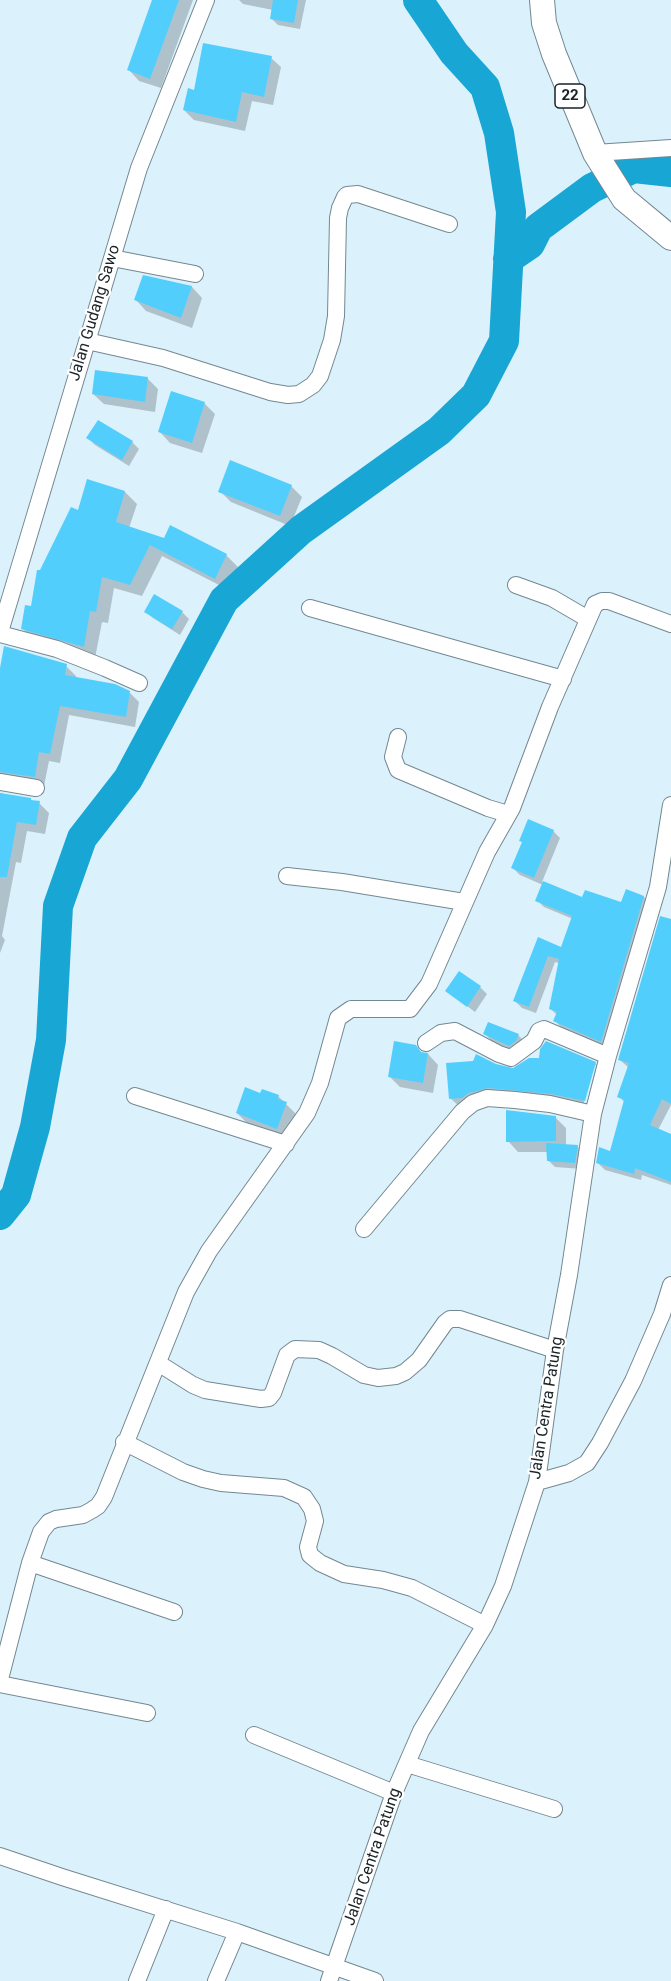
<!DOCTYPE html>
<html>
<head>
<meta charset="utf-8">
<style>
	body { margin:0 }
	canvas { display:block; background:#dbf1fc }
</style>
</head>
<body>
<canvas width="671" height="1981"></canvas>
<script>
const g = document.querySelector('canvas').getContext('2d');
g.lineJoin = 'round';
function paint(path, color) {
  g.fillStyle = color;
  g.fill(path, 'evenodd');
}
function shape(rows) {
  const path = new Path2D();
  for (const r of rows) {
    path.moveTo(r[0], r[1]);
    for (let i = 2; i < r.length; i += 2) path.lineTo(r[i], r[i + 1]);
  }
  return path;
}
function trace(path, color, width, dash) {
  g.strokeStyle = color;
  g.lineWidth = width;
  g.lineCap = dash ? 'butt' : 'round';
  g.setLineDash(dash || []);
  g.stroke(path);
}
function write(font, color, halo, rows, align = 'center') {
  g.font = font + ' Roboto,sans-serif';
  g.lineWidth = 4.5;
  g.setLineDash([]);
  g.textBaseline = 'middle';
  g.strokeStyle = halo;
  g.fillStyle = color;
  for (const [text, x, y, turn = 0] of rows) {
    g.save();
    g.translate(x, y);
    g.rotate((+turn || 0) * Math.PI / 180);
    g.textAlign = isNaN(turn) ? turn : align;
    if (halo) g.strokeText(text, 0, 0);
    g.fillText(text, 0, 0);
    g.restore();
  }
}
const shadow = shape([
	[154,0,193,0,161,88,139,81,129,70],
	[239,0,306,0,300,29,278,25,271,18,273,10,243,4],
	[271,58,281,67,273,105,252,101,245,131,194,120,184,110,195,92],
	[144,276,192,287,202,298,192,328,146,311,136,300],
	[147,378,158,389,155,412,104,404,93,394],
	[204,403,215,414,202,453,170,443,160,432],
	[98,422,132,442,139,449,129,466,95,445,88,438],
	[291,486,302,497,290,526,231,502,220,491],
	[125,492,137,504,129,528,165,540,171,527,226,555,238,567,227,589,162,556,142,596,114,588,108,623,102,622,95,658,34,640,22,628,32,608,41,572,79,512],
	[146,611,182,612,189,619,180,635,153,618],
	[66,666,76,676,76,679,129,692,139,702,135,727,69,715,60,763,49,761,44,786,13,781,1,786,0,793,0,675],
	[0,793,39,803,49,813,45,834,27,831,21,863,16,862,2,936,5,940,0,953],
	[553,831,560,838,542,882,583,899,622,904,644,897,651,904,608,1048,562,1028,555,1021,557,1015,550,1008,559,963,555,962,536,1013,522,1008,515,1001,539,939,562,949,573,919,544,907,537,900,543,885,520,875,513,868],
	[671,921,671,1105,658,1130,671,1135,671,1185,642,1175,641,1180,605,1170,598,1163,611,1153,625,1103,619,1096,629,1068,620,1060],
	[480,987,487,994,475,1012,447,991],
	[485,1034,518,1035,525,1042,517,1053,492,1041],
	[423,1054,428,1054,438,1065,433,1093,400,1087,390,1077],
	[595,1063,603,1071,593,1109,586,1107,596,1065,593,1065,583,1106,560,1101,459,1106,451,1099,495,1065,512,1070],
	[263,1091,279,1097,296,1114,288,1138,248,1124,237,1113,261,1094],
	[555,1117,566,1128,566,1146,577,1146,584,1153,582,1169,555,1167,548,1160,548,1152,518,1152,508,1141]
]);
const river = shape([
	[508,259,530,244,538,228,592,188,634,168,671,172],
	[0,1215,16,1195,35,1127,51,1040,58,906,82,838,128,779,224,600,301,530,439,431,476,395,504,341,511,212,499,133,485,87,454,53,418,0]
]);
const building = shape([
	[152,0,179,0,150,79,127,70],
	[273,0,298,0,294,23,270,19],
	[203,43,272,56,264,97,242,92,236,122,183,110,188,88,194,90],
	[143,275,192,286,181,318,134,300],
	[95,370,148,377,145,402,92,394],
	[171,391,205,402,192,443,158,432],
	[98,420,133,441,122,460,86,438],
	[230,460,292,485,280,516,218,492],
	[87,479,125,491,116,522,164,538,170,525,227,554,215,579,150,545,130,585,102,577,96,612,90,611,84,647,21,629,25,605,31,606,37,570,40,570,71,507,78,510],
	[154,594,183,611,172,629,144,612],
	[4,646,67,664,65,675,115,684,130,691,126,717,60,706,50,754,39,752,35,777,0,772,0,668],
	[0,793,31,798,31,800,40,801,36,825,17,822,7,877,0,877],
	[528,819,554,830,534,878,511,868,522,842,519,841],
	[543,881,582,897,585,890,621,902,626,889,644,896,601,1042,553,1021,557,1012,549,1009,559,959,548,956,529,1007,513,1001,538,937,561,947,572,916,535,901],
	[660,916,671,919,671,1104,662,1099,650,1125,671,1134,671,1182,635,1168,634,1174,596,1163,599,1147,610,1151,624,1100,617,1097,629,1063,618,1060],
	[459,971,481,986,467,1007,445,991],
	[488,1022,519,1034,516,1041,509,1046,483,1034],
	[394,1041,416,1045,421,1052,428,1053,423,1083,388,1077],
	[546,1041,596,1062,585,1101,551,1094,488,1088,469,1093,462,1098,449,1099,446,1063,473,1061,476,1054,496,1064,513,1068,529,1058,539,1058,540,1049],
	[245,1087,260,1093,262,1089,279,1095,278,1099,287,1102,277,1129,236,1113],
	[506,1110,556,1116,556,1141,506,1142],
	[546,1143,578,1145,575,1163,547,1161]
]);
const minor = shape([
	[595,153,671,148],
	[112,258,195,274],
	[87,341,163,358,270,392,288,395,299,394,313,385,320,376,332,340,336,316,338,218,340,208,345,197,347,195,358,194,449,224],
	[516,585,552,598,588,619],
	[310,608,563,679],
	[0,632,139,168,206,0],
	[0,634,57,649,105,668,139,683],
	[398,737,393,757,398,770,488,808,508,814],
	[0,782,36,788],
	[287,876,342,882,464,902],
	[426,1043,441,1033,455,1031,499,1054,511,1058,534,1041,539,1031,544,1029,608,1056],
	[135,1096,286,1144],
	[364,1229,462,1112,473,1103,487,1098,515,1100,550,1104,593,1114],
	[158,1363,193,1385,205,1390,261,1399,269,1398,273,1393,287,1355,295,1349,319,1350,332,1356,364,1375,378,1378,396,1376,405,1372,419,1360,445,1323,450,1319,460,1319,555,1350],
	[124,1442,183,1472,203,1479,221,1483,284,1488,304,1497,312,1509,315,1521,308,1547,310,1555,320,1563,344,1574,383,1580,412,1588,485,1625],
	[537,1482,569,1473,587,1463,600,1443,633,1381,662,1314,671,1285],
	[30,1563,174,1612],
	[0,1679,30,1563,41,1532,49,1522,56,1519,83,1515,92,1510,98,1506,104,1497,186,1292,209,1251,307,1113,320,1083,338,1018,351,1009,410,1009,429,984,487,852,512,808,550,707,595,604,602,601,609,601,671,624],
	[0,1684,147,1713],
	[254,1735,394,1793],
	[407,1764,554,1809],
	[0,1856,62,1877,237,1932,375,1981],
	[137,1981,166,1909],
	[216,1981,237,1932],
	[329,1981,394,1793,421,1731,485,1625,503,1586,537,1482,555,1350,569,1275,593,1114,608,1056,658,887,671,805]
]);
const highway = shape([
	[542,0,544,23,554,54,595,153,624,199,671,238]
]);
const shields = [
	[570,96,30]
];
const shieldNames = [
	["22",570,96]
];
const streetNames = [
	["Jalan Gudang Sawo",95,313,-73],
	["Jalan Centra Patung",547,1408,-81],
	["Jalan Centra Patung",373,1857,-71]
];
paint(shadow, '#0003');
trace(river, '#18a6d5', 30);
paint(building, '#52cefd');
trace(minor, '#738891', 18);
trace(highway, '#738891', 26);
trace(minor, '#fff', 16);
trace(highway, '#fff', 24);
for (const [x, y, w] of shields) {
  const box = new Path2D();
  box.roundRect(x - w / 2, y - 12, w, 24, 4.5);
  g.fillStyle = '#fff';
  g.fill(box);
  trace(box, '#1a2326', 1.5);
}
write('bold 15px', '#1a2326', null, shieldNames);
write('16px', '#1a2326', '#fff', streetNames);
</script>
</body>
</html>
